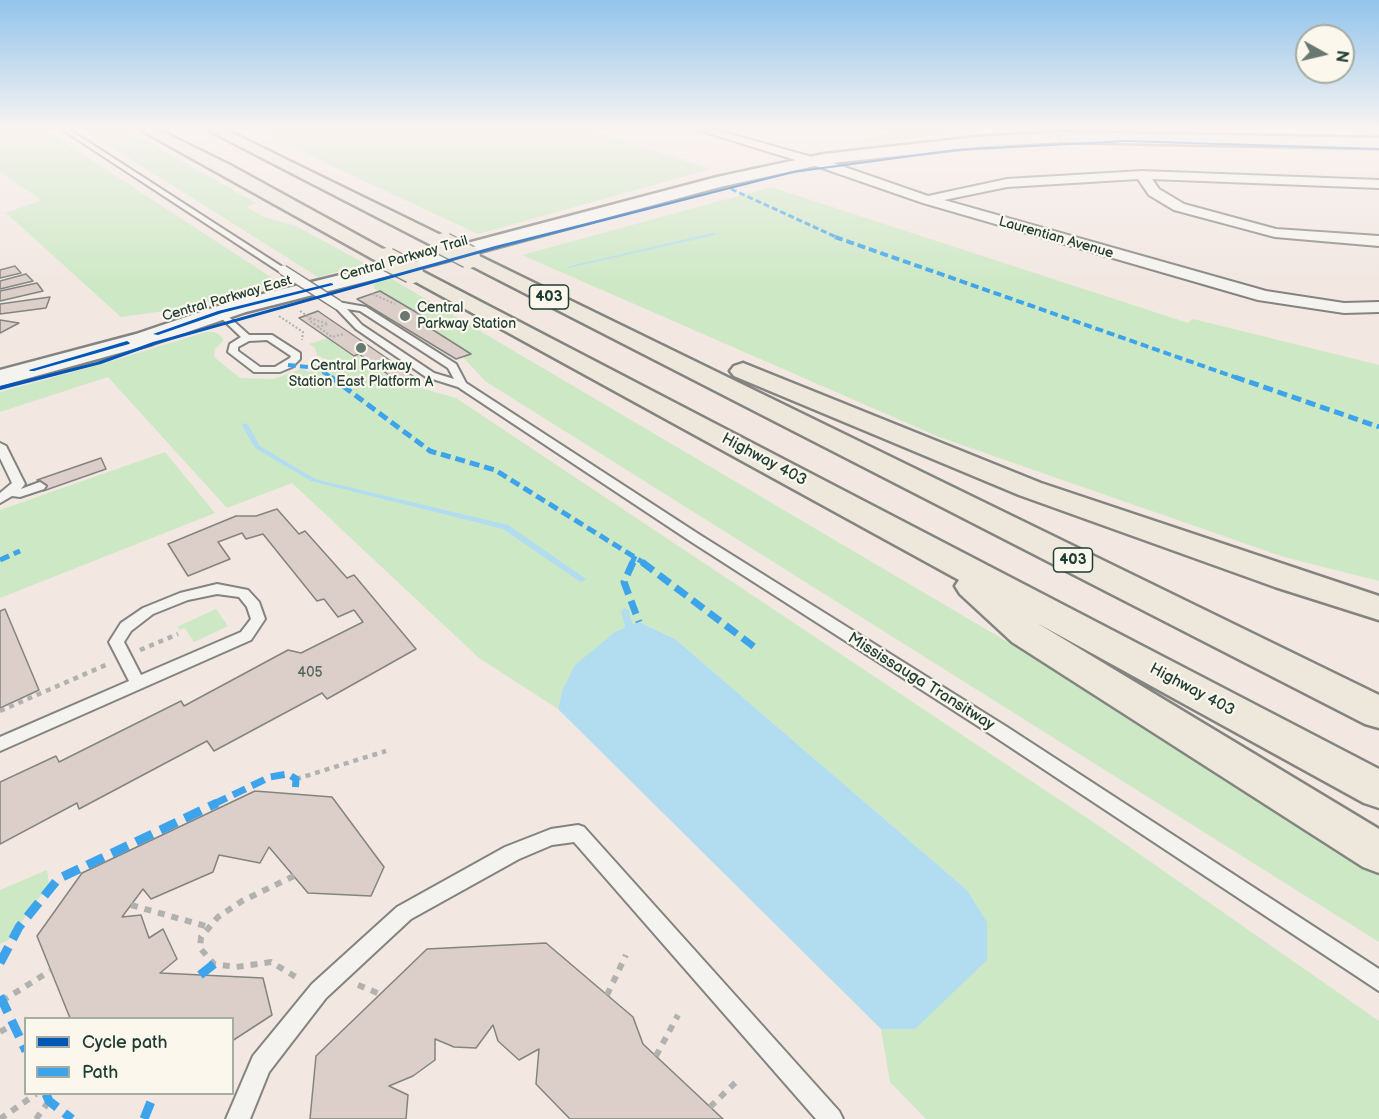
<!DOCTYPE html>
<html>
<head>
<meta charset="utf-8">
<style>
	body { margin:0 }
	#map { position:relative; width:1379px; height:1119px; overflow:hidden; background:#f2e7e1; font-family:"Balsamiq Sans",sans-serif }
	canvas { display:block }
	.legend { position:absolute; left:24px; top:1017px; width:210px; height:78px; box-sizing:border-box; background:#fbf7ec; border:2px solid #a3ada2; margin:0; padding:8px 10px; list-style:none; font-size:18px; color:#1f3d34 }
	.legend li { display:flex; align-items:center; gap:12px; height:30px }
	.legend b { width:30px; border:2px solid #a3ada2 }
	.north { position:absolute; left:1295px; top:24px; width:60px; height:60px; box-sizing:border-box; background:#fbf7ec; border:2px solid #a3ada2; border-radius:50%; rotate:98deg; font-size:16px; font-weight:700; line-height:24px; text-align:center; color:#1f3d34 }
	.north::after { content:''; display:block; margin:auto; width:21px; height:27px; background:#697871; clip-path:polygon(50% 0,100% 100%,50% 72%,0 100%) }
</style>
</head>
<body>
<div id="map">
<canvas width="1379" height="1119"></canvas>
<ul class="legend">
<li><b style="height:8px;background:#0057b8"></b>Cycle path</li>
<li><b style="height:8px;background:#3da4eb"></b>Path</li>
</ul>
<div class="north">N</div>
</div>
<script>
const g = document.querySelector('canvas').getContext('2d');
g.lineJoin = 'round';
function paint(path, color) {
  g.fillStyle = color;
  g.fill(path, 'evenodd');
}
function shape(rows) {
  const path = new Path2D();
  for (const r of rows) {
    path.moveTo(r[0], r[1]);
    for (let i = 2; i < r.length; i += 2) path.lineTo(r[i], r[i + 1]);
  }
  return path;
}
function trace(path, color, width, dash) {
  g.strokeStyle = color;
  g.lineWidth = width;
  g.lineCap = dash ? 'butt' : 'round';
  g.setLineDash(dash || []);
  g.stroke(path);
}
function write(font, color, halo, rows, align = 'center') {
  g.font = font + ' "Balsamiq Sans",sans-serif';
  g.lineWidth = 4.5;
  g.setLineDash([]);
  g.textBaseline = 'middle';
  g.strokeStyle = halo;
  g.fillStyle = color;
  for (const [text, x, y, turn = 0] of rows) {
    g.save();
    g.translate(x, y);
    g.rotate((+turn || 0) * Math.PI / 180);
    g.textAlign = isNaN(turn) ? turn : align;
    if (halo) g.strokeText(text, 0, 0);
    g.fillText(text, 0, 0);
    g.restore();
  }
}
const green = shape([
	[0,130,46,130,283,285,178,309,121,317,6,213,41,200,0,172],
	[84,130,128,130,256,203,246,207,264,217,296,226,366,264,318,277],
	[261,130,590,130,711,169,478,234,334,167],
	[887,130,941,130,946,135,852,144,885,134],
	[771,187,1188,323,1193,319,1379,365,1379,581,1284,557,939,437,522,255],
	[390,278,1079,684,1379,875,1379,942,485,381,463,357,470,353,430,328,437,325,375,289,374,285,376,282],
	[206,332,215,332,222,337,223,341,215,349,214,357,240,378,273,379,302,369,309,372,334,363,317,355,315,348,309,344,328,338,359,354,399,382,456,398,1102,828,1379,1021,1379,1119,926,1119,890,1082,881,1029,915,1029,987,922,967,890,675,639,639,622,562,691,558,709,479,658,292,483,227,508,108,377,0,412,0,392,102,364],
	[165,452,215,513,0,598,0,510],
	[216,609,228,626,194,642,185,628,180,630,177,627],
	[47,870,49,885,8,940,0,944,0,890]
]);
const water = shape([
	[639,622,675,639,967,890,987,922,987,960,915,1029,881,1029,558,709,562,691,575,665,615,632]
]);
const stream = shape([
	[713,233,715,233,715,235,568,268,566,267,713,233],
	[245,423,248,425,260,446,315,479,508,525,586,579,582,582,579,581,503,529,311,481,255,448,242,425,245,423],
	[625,608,629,611,635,634,634,636,631,637,628,636,627,634,621,611,625,608]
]);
const building = shape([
	[15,266,21,273,0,278,0,270,15,266],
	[26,274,33,281,0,289,0,281,26,274],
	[37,283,43,291,0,301,0,291,37,283],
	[380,291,438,325,430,328,471,354,456,359,357,299,380,291],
	[50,297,46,308,0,314,0,304,50,297],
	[318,311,331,320,413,376,399,382,359,354,354,356,299,318,318,311],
	[0,320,19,323,0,333,0,320],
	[101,458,106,469,43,491,37,480,101,458],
	[277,509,299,534,305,531,347,578,354,575,416,649,327,699,322,693,214,751,207,741,79,809,77,803,0,844,0,782,56,756,59,762,181,701,184,706,288,650,301,653,363,622,354,610,338,617,324,599,317,601,263,534,246,539,242,533,218,542,230,559,188,576,168,544,236,516,256,516,277,509],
	[5,609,39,690,0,708,0,611,5,609],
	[255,791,332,797,384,867,371,896,308,893,269,847,260,863,219,855,213,872,151,899,143,889,122,917,141,915,149,938,163,929,177,959,160,973,263,978,272,1015,232,1041,232,1018,70,1018,37,936,82,873,255,791],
	[546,943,633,1017,643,1044,723,1119,570,1119,536,1084,539,1049,519,1060,498,1041,493,1025,476,1048,454,1047,435,1039,435,1060,413,1076,389,1086,408,1095,406,1119,310,1119,316,1056,427,949,546,943]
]);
const pathFar2 = shape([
	[372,294,395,304],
	[300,311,310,318,328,324,318,327],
	[279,316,303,332,302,340],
	[310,318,309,320,332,337,344,334]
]);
const pathFar1 = shape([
	[140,650,178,634],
	[0,711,108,664],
	[296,779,386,751]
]);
const path = shape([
	[294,876,242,901,218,917,201,937,200,948,214,964,236,967,271,962,301,980],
	[131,905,209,927],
	[358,985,380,994],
	[607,995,626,955],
	[2,1001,50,971],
	[0,1032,13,1024],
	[656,1056,678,1015],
	[710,1107,736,1082],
	[0,1119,36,1094],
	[36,1119,49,1101]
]);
const lane = shape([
	[63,130,70,130,287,270,280,272,63,130],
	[338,302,366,307,456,364,466,383,700,535,1007,727,1379,969,1379,991,995,737,690,541,458,387,426,377,356,329,333,305,338,302],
	[347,309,360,311,448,368,454,379,434,373,362,325,347,309],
	[220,309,249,335,272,335,300,353,300,359,292,367,280,372,254,372,228,352,230,344,241,337,217,314,217,310,220,309],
	[267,340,291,356,290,358,275,367,260,367,238,351,238,347,249,341,267,340],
	[0,443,6,446,25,484,21,489,40,482,46,486,44,489,20,497,12,496,0,503,0,493,12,483,0,458,0,443],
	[217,584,248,590,259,602,265,619,251,640,0,751,0,737,129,681,109,642,121,623,143,608,180,593,217,584],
	[217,594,239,597,247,607,251,619,241,632,141,675,124,642,131,631,153,614,188,600,217,594],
	[578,825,584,827,839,1111,843,1119,816,1119,574,842,552,845,519,859,411,919,326,998,269,1072,250,1119,226,1119,253,1056,312,984,397,907,505,847,551,829,578,825]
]);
const street = shape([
	[698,130,716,130,833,163,928,196,1007,179,1142,171,1379,180,1379,188,1152,179,1159,189,1184,204,1276,229,1379,236,1379,246,1275,237,1174,210,1149,195,1138,179,1007,187,944,200,1266,291,1344,303,1379,302,1379,312,1344,313,1258,300,923,203,825,169,698,130]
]);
const secondary = shape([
	[1060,132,1379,138,1379,148,1060,142,977,147,824,164,720,187,435,264,246,312,152,344,0,386,0,370,136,334,230,302,422,255,717,177,824,154,977,137,1060,132]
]);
const highway = shape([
	[141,130,159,130,230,165,394,255,397,259,394,263,387,265,380,263,141,130],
	[208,130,226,130,451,240,454,244,444,250,437,248,208,130],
	[469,251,1379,695,1379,728,1365,724,462,261,459,257,462,253,469,251],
	[412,266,1379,769,1379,808,1364,803,1037,623,1379,829,1379,873,1363,867,1012,642,960,594,955,586,959,580,405,276,402,272,405,268,412,266],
	[743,363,1041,483,1379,596,1379,620,1275,587,1019,495,734,376,730,371,734,366,743,363]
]);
const laneBridge = shape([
	[283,270,338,305]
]);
const highwayBridge = shape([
	[444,244,469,257],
	[387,259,412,272]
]);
const quietFar4 = shape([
	[1051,130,1060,137],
	[731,189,838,238]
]);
const quietFar3 = shape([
	[835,237,1240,379],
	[288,365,318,368,333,379]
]);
const quietFar2 = shape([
	[331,377,430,451,495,470,644,563],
	[1235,377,1379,427],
	[0,560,20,551],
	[632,563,635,556]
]);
const quietFar1 = shape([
	[633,562,624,582,639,622],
	[642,562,757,649],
	[214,804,270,777,288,774,296,779,295,794]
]);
const quiet = shape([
	[0,963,19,927,58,879,217,803],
	[200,975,214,964],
	[0,996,26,1051],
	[46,1094,49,1101,72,1119],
	[144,1119,154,1094]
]);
const cycleway = shape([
	[1126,140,1379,148,1379,150,1126,142,956,151,793,173,499,248,157,344,101,364,0,390,0,386,97,362,153,342,495,246,793,171,956,149,1126,140],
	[331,283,333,284,333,285,222,313,158,335,153,334,218,311,331,283],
	[127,341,130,343,129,344,34,371,30,371,29,370,127,341]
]);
const markers = [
	[405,316,6,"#697871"],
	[361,348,6,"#697871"]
];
const farStreetnames = [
	["Laurentian Avenue",1056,238,16],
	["Central Parkway Trail",404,259,-16],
	["Central Parkway East",227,299,-16]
];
const farPoinames = [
	["Central",417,308],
	["Parkway Station",417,324],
	["Central Parkway",361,366,"center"],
	["Station East Platform A",361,382,"center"]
];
const numberNames = [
	["405",310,673]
];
const shields = [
	[549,297,39],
	[1073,560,39]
];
const shieldNames = [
	["403",549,297],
	["403",1073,560]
];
const streetNames = [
	["Highway 403",764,460,28],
	["Mississauga Transitway",921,682,32],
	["Highway 403",1192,690,28]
];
paint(green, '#cde8c5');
paint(water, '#b2ddf1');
paint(stream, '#b2ddf1');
paint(building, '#dccfc9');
trace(building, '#838480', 1.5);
trace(lane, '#838480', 4);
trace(street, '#838480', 4);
trace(secondary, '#838480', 5);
trace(highway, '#838480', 5);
trace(pathFar2, '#b1b2af', 2, [2, 2]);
trace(pathFar1, '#b1b2af', 4.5, [5, 5]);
trace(path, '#b1b2af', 6, [7, 7]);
paint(lane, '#f5f3ef');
paint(street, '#f5f3ef');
paint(secondary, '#f5f3ef');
paint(highway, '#ede7dc');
trace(laneBridge, '#838480', 12, []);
trace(highwayBridge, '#838480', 25, []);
trace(laneBridge, '#f5f3ef', 9);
trace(highwayBridge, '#ede7dc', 22);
trace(quietFar4, '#3da4eb', 3, [6, 3]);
trace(quietFar3, '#3da4eb', 4, [8, 4]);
trace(quietFar2, '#3da4eb', 5, [10, 5]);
trace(quietFar1, '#3da4eb', 7, [14, 7]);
trace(quiet, '#3da4eb', 9, [18, 9]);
paint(cycleway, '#0057b8');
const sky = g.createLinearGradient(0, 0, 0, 286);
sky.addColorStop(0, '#92c4ec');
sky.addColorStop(0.45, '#f9f4f2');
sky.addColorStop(1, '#f9f4f200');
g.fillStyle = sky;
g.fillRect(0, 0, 1379, 286);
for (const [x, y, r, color] of markers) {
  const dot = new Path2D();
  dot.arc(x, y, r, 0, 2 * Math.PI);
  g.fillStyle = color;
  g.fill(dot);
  trace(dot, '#fbf7ec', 2);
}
write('14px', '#1f3d34', '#fbf7ec', farStreetnames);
write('14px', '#1f3d34', '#fbf7ec', farPoinames, 'left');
write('14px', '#51645c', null, numberNames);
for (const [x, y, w] of shields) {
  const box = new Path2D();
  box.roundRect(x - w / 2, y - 12, w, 24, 4.5);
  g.fillStyle = '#fbf7ec';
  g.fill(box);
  trace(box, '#1f3d34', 1.5);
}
write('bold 15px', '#1f3d34', null, shieldNames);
write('16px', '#1f3d34', '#fbf7ec', streetNames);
</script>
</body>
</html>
